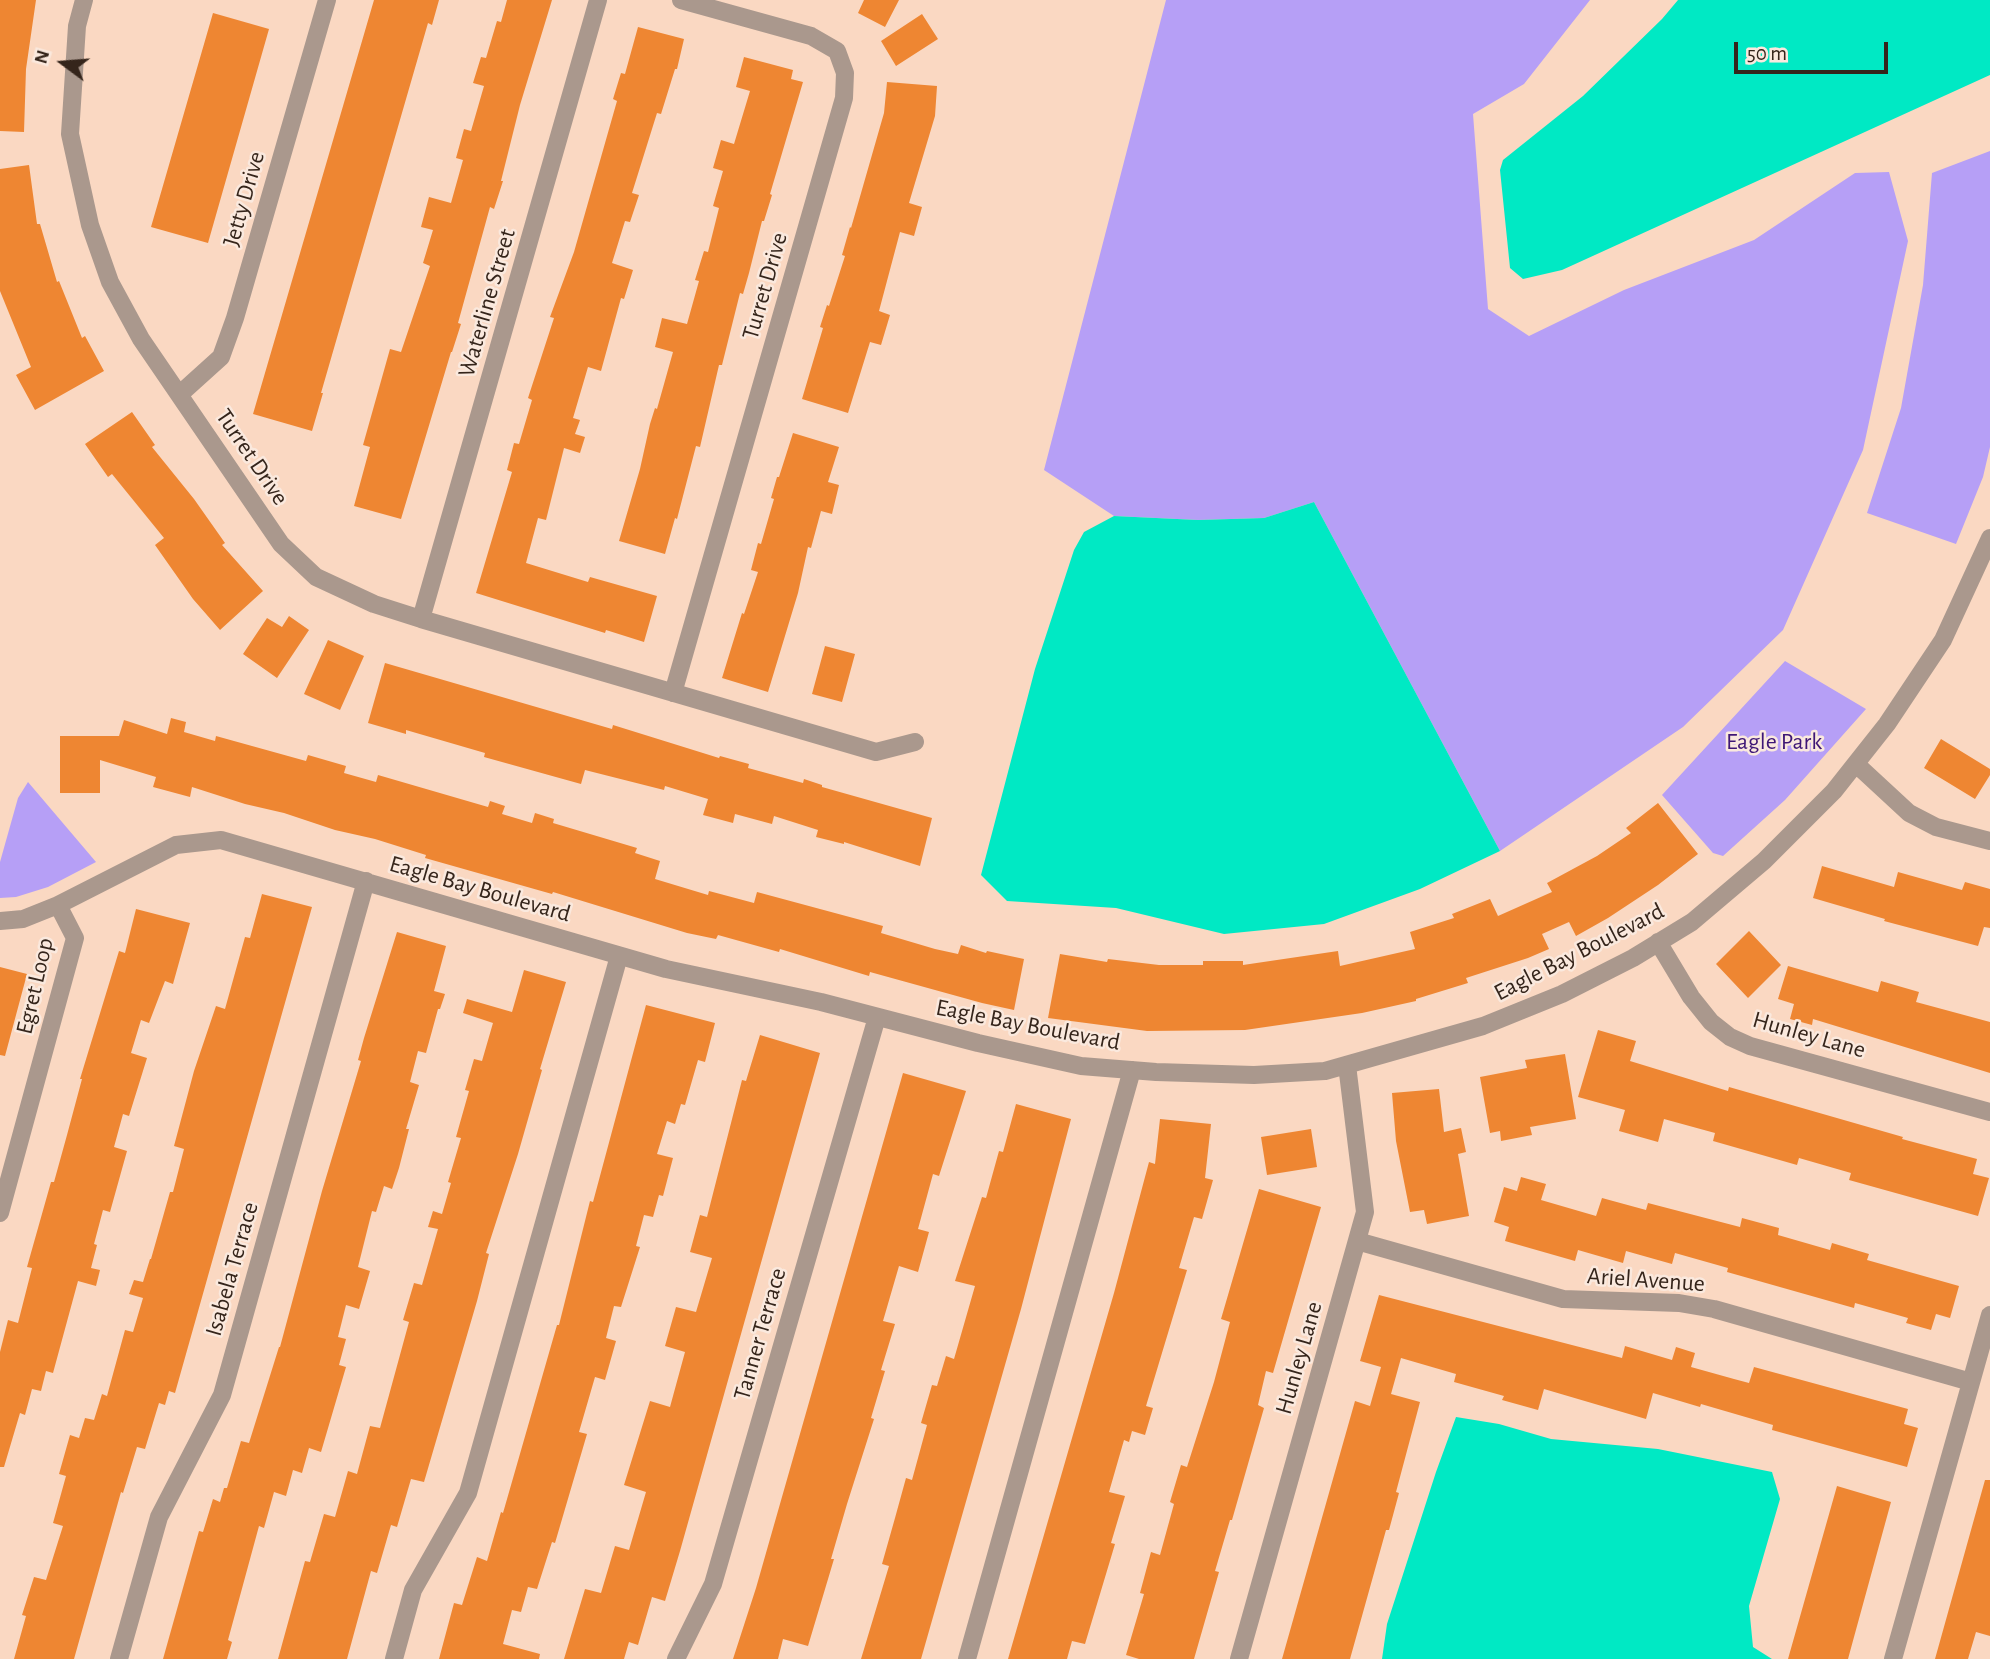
<!DOCTYPE html>
<html>
<head>
<meta charset="utf-8">
<style>
	body { margin:0 }
	#map { position:relative; width:1990px; height:1659px; overflow:hidden; background:#fad8c2; font-family:"Alegreya Sans",sans-serif }
	canvas { display:block }
	.north { position:absolute; left:28px; top:28px; width:70px; height:70px; -webkit-text-stroke:5px #fae9de; paint-order:stroke; rotate:286deg; font-size:19px; font-weight:700; line-height:28px; text-align:center; color:#35251b }
	.north::after { content:''; display:block; margin:auto; width:24px; height:32px; background:#35251b; clip-path:polygon(50% 0,100% 100%,50% 72%,0 100%) }
	.scale { position:absolute; left:1734px; top:42px; width:154px; height:32px; box-sizing:border-box; border:4px solid #35251b; border-top:0; padding-left:9px; font-size:21px; line-height:24px; white-space:nowrap; color:#35251b; -webkit-text-stroke:5px #fae9de; paint-order:stroke }
</style>
</head>
<body>
<div id="map">
<canvas width="1990" height="1659"></canvas>
<div class="north">N</div>
<div class="scale">50 m</div>
</div>
<script>
const g = document.querySelector('canvas').getContext('2d');
g.lineJoin = 'round';
function paint(path, color) {
  g.fillStyle = color;
  g.fill(path, 'evenodd');
}
function shape(rows) {
  const path = new Path2D();
  for (const r of rows) {
    path.moveTo(r[0], r[1]);
    for (let i = 2; i < r.length; i += 2) path.lineTo(r[i], r[i + 1]);
  }
  return path;
}
function trace(path, color, width, dash) {
  g.strokeStyle = color;
  g.lineWidth = width;
  g.lineCap = dash ? 'butt' : 'round';
  g.setLineDash(dash || []);
  g.stroke(path);
}
function write(font, color, halo, rows, align = 'center') {
  g.font = font + ' "Alegreya Sans",sans-serif';
  g.lineWidth = 5;
  g.setLineDash([]);
  g.textBaseline = 'middle';
  g.strokeStyle = halo;
  g.fillStyle = color;
  for (const [text, x, y, turn = 0] of rows) {
    g.save();
    g.translate(x, y);
    g.rotate((+turn || 0) * Math.PI / 180);
    g.textAlign = isNaN(turn) ? turn : align;
    if (halo) g.strokeText(text, 0, 0);
    g.fillText(text, 0, 0);
    g.restore();
  }
}
const green = shape([
	[1166,0,1590,0,1524,84,1473,114,1488,309,1529,336,1624,290,1754,240,1855,173,1889,172,1908,241,1863,450,1783,630,1683,727,1500,851,1314,502,1264,518,1198,520,1114,516,1044,470],
	[1990,151,1990,447,1983,477,1956,544,1867,513,1901,408,1923,285,1932,173],
	[1785,661,1866,709,1785,800,1723,856,1713,853,1662,795],
	[28,782,96,862,48,887,16,897,0,898,0,862,18,798]
]);
const water = shape([
	[1678,0,1990,0,1990,75,1562,270,1523,279,1510,268,1500,170,1503,160,1583,96,1662,19],
	[1314,502,1500,851,1420,889,1324,924,1224,934,1116,908,1007,901,981,875,1035,669,1074,550,1084,532,1114,516,1198,520,1264,518],
	[1456,1417,1499,1424,1551,1439,1658,1449,1772,1472,1780,1499,1749,1606,1753,1647,1772,1659,1382,1659,1387,1624,1436,1472]
]);
const building = shape([
	[0,0,36,0,26,69,24,132,0,131],
	[374,0,439,0,432,25,428,23,321,393,323,393,312,431,253,414],
	[507,0,552,0,520,105,501,181,503,181,494,209,490,207,458,323,461,324,452,352,451,352,401,519,354,506,370,447,363,445,390,349,401,352,430,266,423,263,433,230,421,227,429,197,451,203,463,160,456,158,464,129,471,131,484,86,473,83,481,57,486,58,497,21,501,22],
	[864,0,899,0,885,27,858,13],
	[213,13,269,29,208,243,151,227],
	[922,14,938,39,896,66,881,41],
	[638,27,684,39,677,69,675,69,661,114,657,113,632,193,639,195,630,222,625,221,612,263,633,270,624,299,621,298,601,371,588,367,573,418,580,420,575,434,585,437,580,453,564,448,546,520,538,518,526,563,588,582,590,577,657,596,644,642,606,630,605,633,476,593,512,472,507,470,514,443,519,444,532,400,528,398,554,318,550,317,574,252,617,101,613,99,621,73,625,74],
	[744,57,793,70,791,79,803,82,770,194,772,195,764,221,762,221,749,273,743,294,740,293,722,365,719,365,700,447,696,446,677,519,675,518,665,554,619,541,640,469,650,424,655,408,657,409,673,352,655,347,662,318,687,324,699,281,695,280,704,251,708,252,719,208,713,206,723,171,713,168,721,140,734,144,750,91,736,87],
	[887,82,937,86,935,116,909,203,922,207,914,236,900,232,879,311,890,315,881,345,870,342,848,413,802,399,823,328,820,327,827,305,829,306,845,256,842,255,850,227,851,228,884,113],
	[29,165,37,224,40,224,57,282,59,281,82,338,85,336,104,371,35,410,16,375,31,367,0,291,0,169],
	[132,412,155,445,152,447,194,499,225,543,222,545,263,591,220,630,193,599,155,545,164,538,112,474,108,477,85,444],
	[793,433,839,447,828,482,839,485,832,514,821,511,811,548,808,547,798,593,768,692,722,678,742,613,744,614,758,572,751,570,758,543,761,544,774,499,771,498,777,477,779,477],
	[289,616,309,630,277,678,243,654,267,618,282,627],
	[328,640,364,656,340,710,304,694],
	[825,646,855,654,842,702,812,694],
	[385,663,612,729,613,725,719,758,720,756,749,764,748,768,803,783,804,779,822,785,822,787,932,818,920,866,844,842,844,844,816,837,818,830,774,816,772,824,735,814,733,823,703,815,708,799,665,786,664,790,585,770,581,784,484,757,485,753,406,730,406,734,368,723],
	[171,718,186,722,184,732,215,741,216,736,306,761,308,755,346,766,344,773,376,782,378,775,488,807,490,801,505,806,502,814,532,823,535,813,554,819,553,823,637,848,635,853,660,861,655,879,708,895,709,891,754,903,757,892,883,926,881,933,935,949,958,954,961,945,986,953,987,951,1024,959,1014,1010,982,1003,870,972,869,976,780,949,779,952,718,935,716,939,687,933,553,892,552,894,425,858,426,855,375,839,335,830,284,813,245,804,192,787,190,797,153,787,156,777,100,760,100,793,60,793,60,736,119,736,124,720,167,734],
	[1941,739,1990,769,1990,775,1975,799,1924,768],
	[1658,803,1698,854,1658,885,1608,918,1576,936,1569,922,1542,934,1549,949,1528,958,1466,978,1468,983,1416,999,1416,1001,1362,1013,1245,1030,1147,1031,1048,1018,1060,954,1107,962,1108,959,1159,965,1203,965,1203,961,1243,961,1243,965,1338,951,1340,966,1415,949,1410,932,1454,918,1452,914,1490,899,1498,916,1552,892,1547,883,1597,856,1631,833,1626,828],
	[1822,866,1894,887,1898,872,1962,890,1965,882,1990,889,1990,928,1984,927,1978,946,1884,921,1885,919,1813,898],
	[262,894,312,907,175,1393,169,1391,165,1405,159,1403,145,1449,137,1447,123,1493,121,1492,74,1659,14,1659,26,1616,22,1615,34,1577,46,1580,63,1526,53,1523,66,1476,59,1474,70,1435,79,1438,85,1418,94,1420,102,1394,107,1396,125,1330,133,1332,143,1298,129,1294,134,1280,143,1282,150,1259,151,1259,170,1192,173,1192,184,1149,174,1146,194,1071,216,1006,225,1009,245,937,250,938],
	[136,909,190,923,173,984,165,981,149,1023,141,1020,131,1053,147,1058,129,1116,123,1114,114,1147,127,1151,110,1212,103,1210,94,1244,97,1245,91,1268,100,1270,96,1286,78,1281,53,1373,46,1371,41,1391,32,1389,25,1415,20,1413,4,1467,0,1467,0,1352,8,1320,18,1323,32,1268,27,1267,51,1182,54,1182,67,1135,82,1079,80,1079,119,951,125,953],
	[1749,931,1781,965,1748,998,1716,964],
	[397,932,446,946,434,991,445,994,440,1009,438,1009,426,1053,418,1051,410,1082,419,1085,406,1129,409,1129,399,1168,392,1189,384,1186,376,1212,372,1211,358,1267,370,1271,359,1309,346,1305,338,1337,346,1339,339,1365,346,1367,321,1452,309,1448,302,1473,293,1470,286,1496,274,1492,264,1528,259,1526,228,1640,232,1642,227,1659,163,1659,199,1531,203,1532,213,1499,220,1502,224,1488,227,1488,241,1441,249,1443,279,1347,280,1347,322,1191,361,1061,358,1060,364,1038],
	[1788,966,1878,992,1881,981,1919,992,1916,1002,1990,1022,1990,1073,1813,1019,1812,1025,1790,1019,1794,1004,1778,999],
	[0,967,27,974,5,1056,0,1055],
	[524,970,566,982,540,1069,542,1070,518,1154,486,1253,489,1254,477,1301,424,1482,411,1479,397,1527,391,1525,377,1573,371,1571,347,1659,278,1659,305,1561,310,1562,324,1514,335,1517,348,1471,357,1474,370,1426,380,1428,409,1322,403,1320,414,1283,422,1285,438,1229,428,1227,433,1211,442,1214,451,1183,448,1182,461,1138,456,1137,469,1091,465,1090,474,1059,482,1061,493,1023,463,1013,467,999,512,1012],
	[646,1005,715,1023,705,1062,698,1060,685,1105,681,1104,675,1124,667,1121,657,1154,673,1158,663,1196,659,1195,653,1217,644,1215,636,1246,640,1247,621,1307,614,1306,606,1338,616,1341,605,1380,595,1377,579,1432,587,1434,555,1543,552,1542,537,1589,528,1587,521,1612,512,1610,503,1644,540,1654,539,1659,439,1659,454,1603,462,1605,477,1557,487,1561,501,1512,503,1513,557,1325,559,1325,590,1201,593,1202],
	[1598,1030,1636,1041,1630,1061,1728,1091,1729,1087,1903,1137,1902,1139,1977,1159,1973,1174,1989,1178,1978,1216,1849,1180,1851,1173,1799,1158,1797,1165,1713,1141,1715,1133,1664,1119,1658,1142,1619,1131,1625,1110,1578,1097],
	[760,1035,820,1053,680,1551,665,1601,652,1597,638,1645,629,1642,624,1659,564,1659,585,1589,601,1593,615,1546,629,1550,646,1492,624,1485,650,1401,670,1407,685,1352,665,1346,676,1307,696,1312,712,1258,690,1252,700,1215,707,1217,742,1080,746,1081],
	[1565,1054,1576,1119,1530,1127,1532,1135,1501,1141,1500,1131,1490,1133,1480,1077,1527,1068,1525,1060],
	[903,1073,966,1091,939,1176,933,1174,918,1229,929,1232,918,1272,899,1266,883,1321,895,1324,881,1370,885,1371,871,1418,874,1419,847,1504,831,1559,834,1559,808,1646,783,1639,778,1659,733,1659,756,1588],
	[1439,1089,1444,1132,1461,1128,1466,1152,1458,1154,1469,1216,1427,1224,1424,1210,1410,1212,1396,1141,1392,1093],
	[1016,1104,1071,1119,1021,1309,921,1659,861,1659,889,1566,882,1564,895,1518,906,1478,912,1480,927,1425,921,1423,932,1385,937,1386,946,1356,954,1359,975,1286,955,1281,982,1197,986,1198,999,1151,1003,1152],
	[1160,1119,1211,1124,1205,1178,1213,1180,1202,1219,1194,1217,1179,1268,1187,1270,1146,1406,1153,1408,1145,1435,1132,1431,1129,1442,1124,1440,1109,1492,1125,1496,1111,1543,1115,1544,1085,1644,1072,1641,1067,1659,1008,1659,1114,1293,1149,1162,1155,1164],
	[1311,1129,1317,1167,1267,1175,1261,1137],
	[1521,1177,1546,1184,1541,1200,1596,1216,1602,1198,1646,1210,1648,1203,1740,1227,1742,1218,1779,1228,1778,1235,1830,1250,1832,1243,1869,1254,1867,1260,1959,1286,1950,1318,1936,1314,1931,1330,1906,1323,1908,1318,1855,1303,1854,1308,1727,1272,1728,1268,1675,1253,1672,1264,1626,1251,1623,1263,1578,1250,1575,1261,1505,1241,1509,1227,1494,1222,1504,1187,1517,1191],
	[1259,1189,1321,1207,1273,1373,1266,1371,1258,1405,1264,1408,1232,1520,1230,1520,1215,1571,1219,1572,1194,1659,1139,1659,1126,1655,1144,1594,1140,1593,1151,1552,1160,1555,1174,1504,1170,1502,1181,1465,1187,1467,1214,1382,1230,1322,1221,1319],
	[1379,1295,1622,1358,1625,1346,1672,1360,1676,1347,1695,1353,1691,1367,1734,1379,1749,1383,1754,1367,1908,1409,1904,1424,1918,1428,1907,1467,1772,1430,1773,1425,1701,1404,1700,1407,1653,1393,1646,1419,1544,1389,1538,1410,1502,1400,1504,1396,1454,1382,1456,1374,1401,1358,1391,1394,1420,1402,1396,1492,1399,1493,1389,1530,1386,1530,1350,1659,1282,1659,1355,1401,1370,1406,1381,1367,1360,1361],
	[1985,1480,1990,1480,1990,1636,1976,1632,1968,1659,1935,1659],
	[1837,1486,1891,1502,1854,1637,1848,1659,1788,1659]
]);
const minor = shape([
	[84,0,77,26,70,134,90,225,110,282,141,339,281,544,316,577,374,604,421,619,876,752,915,742],
	[180,394,221,357,235,318,327,0],
	[421,619,598,0],
	[673,693,844,98,845,73,837,51,811,36,681,0],
	[1856,764,1909,813,1936,827,1990,841],
	[0,921,23,919,58,905,176,845,221,840,666,969,821,1002,978,1043,1081,1066,1156,1072,1254,1075,1325,1071,1483,1026,1562,994,1633,958,1692,922,1764,861,1834,791,1887,724,1943,640,1990,538],
	[1658,942,1691,997,1711,1022,1730,1037,1750,1046,1990,1112],
	[0,1213,75,938,58,905],
	[1357,1241,1563,1299,1679,1303,1714,1309,1971,1382],
	[119,1659,159,1517,222,1395,366,881],
	[394,1659,413,1590,468,1493,619,956],
	[676,1659,713,1584,877,1017],
	[967,1659,1132,1070],
	[1239,1659,1365,1212,1347,1065],
	[1893,1659,1990,1315]
]);
const streetNames = [
	["Jetty Drive",244,199,-74],
	["Turret Drive",765,286,-74],
	["Waterline Street",487,303,-74],
	["Turret Drive",252,457,56],
	["Eagle Bay Boulevard",480,889,16],
	["Eagle Bay Boulevard",1579,952,-27],
	["Egret Loop",35,986,-77],
	["Eagle Bay Boulevard",1028,1025,11],
	["Hunley Lane",1809,1035,16],
	["Isabela Terrace",232,1269,-74],
	["Ariel Avenue",1646,1280,4],
	["Tanner Terrace",760,1334,-74],
	["Hunley Lane",1299,1358,-74]
];
const parkNames = [
	["Eagle Park",1774,742]
];
paint(green, '#b69ff6');
paint(water, '#00e9c4');
paint(building, '#ee8632');
trace(minor, '#aa988d', 18);
write('24px', '#35251b', '#fae9de', streetNames);
write('24px', '#3e1776', '#fae9de', parkNames);
</script>
</body>
</html>
